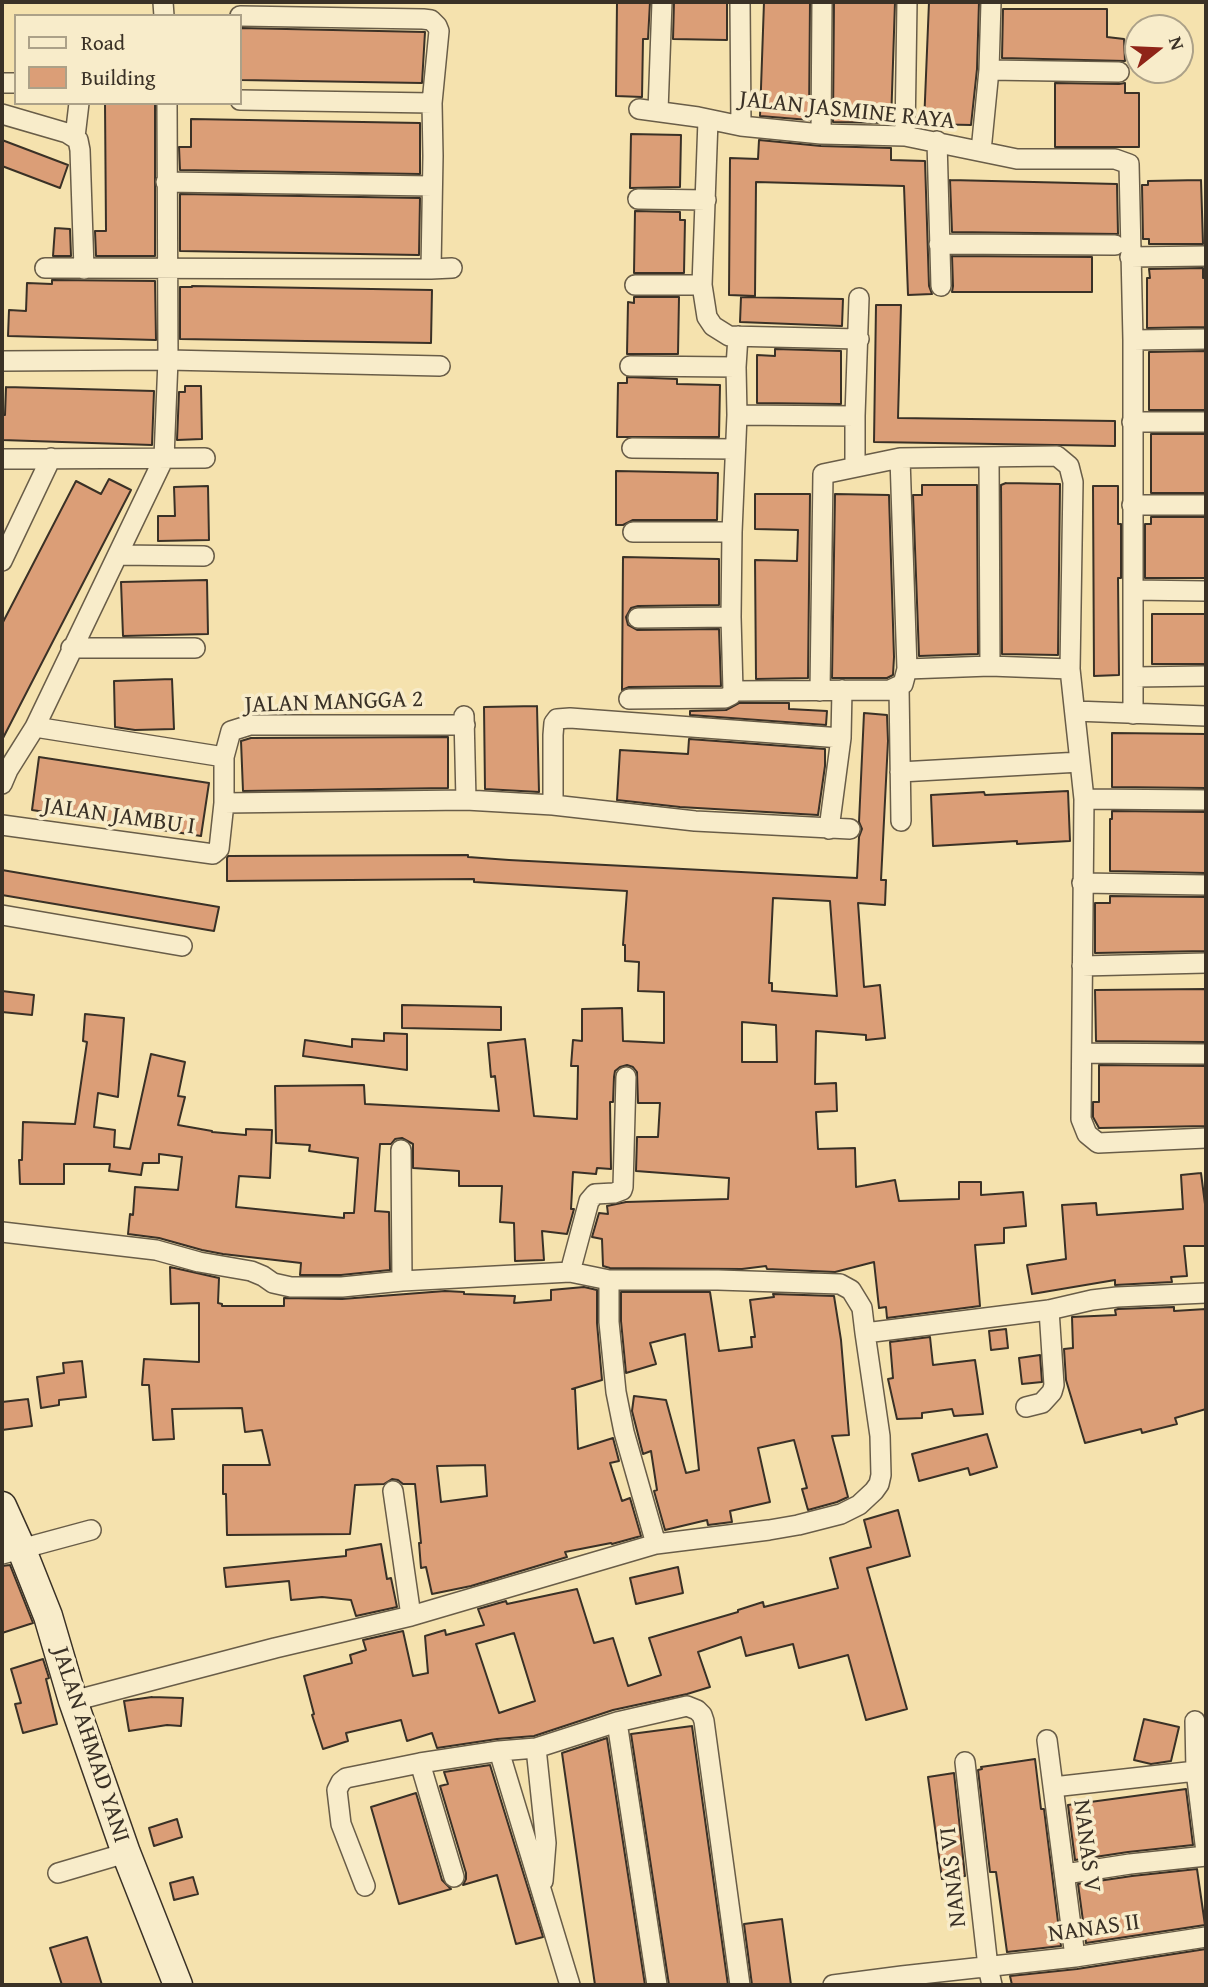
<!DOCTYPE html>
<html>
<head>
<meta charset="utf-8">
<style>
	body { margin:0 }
	#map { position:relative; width:1208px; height:1987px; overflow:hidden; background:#f5e2ae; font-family:"Gentium Book Plus",serif }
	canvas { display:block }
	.frame { position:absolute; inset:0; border:4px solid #3a3126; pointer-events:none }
	.legend { position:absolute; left:14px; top:14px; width:228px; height:91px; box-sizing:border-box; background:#f8ecca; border:2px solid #aca188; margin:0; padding:9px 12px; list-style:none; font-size:21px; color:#3a3126 }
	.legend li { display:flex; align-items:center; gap:14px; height:35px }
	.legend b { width:35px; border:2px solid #aca188 }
	.north { position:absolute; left:1124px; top:14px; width:70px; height:70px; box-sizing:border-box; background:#f8ecca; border:2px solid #aca188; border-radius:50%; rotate:72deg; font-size:19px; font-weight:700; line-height:28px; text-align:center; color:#3a3126 }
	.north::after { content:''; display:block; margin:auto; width:24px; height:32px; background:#8f2418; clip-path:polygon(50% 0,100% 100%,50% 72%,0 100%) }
</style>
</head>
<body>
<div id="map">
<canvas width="1208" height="1987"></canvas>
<div class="frame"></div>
<ul class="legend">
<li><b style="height:9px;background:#f8ecca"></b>Road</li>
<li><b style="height:19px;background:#db9e77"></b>Building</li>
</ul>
<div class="north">N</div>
</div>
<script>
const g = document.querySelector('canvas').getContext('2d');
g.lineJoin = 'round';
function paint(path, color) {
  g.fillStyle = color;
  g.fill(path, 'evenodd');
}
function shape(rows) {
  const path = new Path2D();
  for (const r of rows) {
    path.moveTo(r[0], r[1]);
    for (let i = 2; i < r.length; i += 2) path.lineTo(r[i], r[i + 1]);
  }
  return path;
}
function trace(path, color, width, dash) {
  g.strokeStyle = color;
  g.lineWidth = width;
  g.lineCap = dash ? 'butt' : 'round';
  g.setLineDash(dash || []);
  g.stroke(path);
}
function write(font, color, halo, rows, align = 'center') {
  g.font = font + ' "Gentium Book Plus",serif';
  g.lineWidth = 7;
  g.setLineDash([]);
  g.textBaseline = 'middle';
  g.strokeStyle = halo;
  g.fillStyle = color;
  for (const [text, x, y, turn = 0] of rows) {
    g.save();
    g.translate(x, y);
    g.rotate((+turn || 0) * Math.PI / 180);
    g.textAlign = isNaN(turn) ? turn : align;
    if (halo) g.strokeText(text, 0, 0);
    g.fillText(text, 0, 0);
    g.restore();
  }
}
const building = shape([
	[617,2,650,2,648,39,643,39,642,97,616,96,617,2],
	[674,2,727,2,727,40,673,39,674,2],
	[764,2,810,2,809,120,760,116,764,2],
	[834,2,895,2,891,123,833,122,834,2],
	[929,2,979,2,977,69,971,125,924,124,929,2],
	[1003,9,1107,9,1107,37,1124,39,1125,61,1002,58,1003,9],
	[240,28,425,32,422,83,240,80,240,28],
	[1055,83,1119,84,1125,83,1125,93,1139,93,1139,147,1055,147,1055,83],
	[105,103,155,103,155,256,96,256,95,231,106,231,105,103],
	[191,119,420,123,420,174,180,170,179,147,191,147,191,119],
	[631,134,681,135,680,187,630,188,631,134],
	[2,140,68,165,60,188,2,166,2,140],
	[759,140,821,146,891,148,891,160,925,161,929,286,932,294,908,295,904,186,756,182,755,296,729,295,730,158,758,159,759,140],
	[950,180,1117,184,1118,234,952,232,950,180],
	[1201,180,1203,244,1149,244,1149,239,1143,239,1142,185,1148,185,1148,181,1201,180],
	[180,194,420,198,419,255,180,251,180,194],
	[635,211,680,212,680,220,685,220,684,273,634,273,635,211],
	[55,228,70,229,71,256,53,256,55,228],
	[952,256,1092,257,1092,292,952,292,953,286,952,256],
	[1203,268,1203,278,1206,278,1206,327,1147,328,1147,278,1150,278,1149,269,1203,268],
	[52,280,155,281,156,340,8,336,9,310,26,311,27,283,52,284,52,280],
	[192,286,432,290,431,343,180,339,180,287,192,287,192,286],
	[634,297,679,297,678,354,627,354,628,302,634,303,634,297],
	[741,297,843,299,842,326,740,322,741,297],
	[876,305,901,305,898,418,1115,421,1115,446,874,442,876,305],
	[775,349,841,351,841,404,757,403,757,355,775,356,775,349],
	[1206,351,1206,410,1149,410,1149,352,1206,351],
	[627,377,677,379,677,384,720,385,719,437,617,437,618,383,627,383,627,377],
	[185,386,201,386,202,439,177,440,179,392,185,392,185,386],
	[6,387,154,391,152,445,2,440,2,415,5,415,6,387],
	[1151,434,1206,434,1206,493,1151,493,1151,434],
	[616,471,718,473,717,520,633,520,623,525,616,525,616,471],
	[109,479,131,490,2,740,2,624,76,481,101,494,109,479],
	[1006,483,1060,484,1058,655,1002,654,1001,485,1006,483],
	[922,485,977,485,978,654,919,656,913,495,922,495,922,485],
	[208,486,209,540,158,541,158,516,175,516,174,487,208,486],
	[1093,486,1118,486,1118,524,1121,524,1121,578,1118,578,1119,675,1094,676,1093,486],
	[755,494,810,494,808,678,756,679,755,560,797,561,798,530,755,529,755,494],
	[835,494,889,495,894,657,893,675,887,678,832,678,835,494],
	[1151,517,1206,517,1206,578,1145,578,1145,524,1151,524,1151,517],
	[623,557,719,559,719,605,638,606,631,608,626,617,628,625,637,630,719,629,721,686,629,687,622,690,623,557],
	[207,580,208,634,123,636,121,582,207,580],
	[1152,614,1206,614,1206,664,1152,664,1152,614],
	[172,679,174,729,135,730,115,727,114,681,172,679],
	[739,703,789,703,789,709,827,711,826,725,690,715,690,711,726,710,739,703],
	[537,706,539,792,485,789,484,707,537,706],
	[864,713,887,715,888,741,881,880,886,880,885,905,858,903,864,987,880,985,885,1038,866,1040,866,1035,816,1031,815,1084,836,1083,837,1111,816,1112,818,1149,855,1148,856,1187,895,1180,899,1201,959,1199,959,1182,981,1182,981,1195,1023,1192,1026,1226,1004,1228,1004,1243,975,1245,980,1306,887,1318,886,1307,879,1308,874,1262,835,1272,767,1269,766,1266,742,1269,610,1268,603,1266,602,1239,592,1237,599,1213,608,1214,607,1206,626,1202,728,1199,729,1178,636,1171,637,1137,658,1137,660,1103,638,1103,637,1072,633,1067,627,1065,620,1067,615,1071,614,1077,613,1102,610,1102,611,1169,597,1168,596,1174,573,1172,571,1209,574,1209,567,1234,542,1231,544,1260,515,1261,514,1223,500,1222,502,1186,459,1186,459,1171,413,1168,413,1144,402,1138,395,1139,391,1144,380,1144,375,1211,389,1212,390,1270,341,1275,300,1275,301,1263,223,1254,202,1250,159,1238,128,1234,130,1214,133,1215,135,1187,178,1190,182,1157,159,1154,159,1163,143,1163,141,1175,109,1171,110,1164,64,1164,64,1184,20,1184,19,1160,22,1160,23,1122,75,1124,87,1042,83,1041,85,1014,124,1018,118,1097,98,1093,94,1127,115,1130,114,1147,130,1149,151,1054,185,1062,178,1096,185,1097,178,1125,212,1131,212,1132,246,1135,246,1129,272,1130,270,1178,239,1176,236,1207,344,1218,344,1213,354,1213,358,1158,309,1151,310,1145,276,1143,275,1086,364,1085,365,1104,499,1111,495,1076,491,1077,488,1043,525,1039,534,1116,577,1119,578,1066,571,1066,573,1040,582,1041,582,1009,622,1008,623,1041,664,1043,664,992,638,991,639,962,625,961,625,945,623,945,627,891,474,882,474,879,227,881,227,858,228,856,468,855,468,857,509,860,857,878,859,837,862,829,859,822,864,713],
	[773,898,830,901,837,996,772,991,772,983,769,983,773,898],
	[742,1022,776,1025,777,1062,742,1062,742,1022],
	[1112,733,1206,734,1206,788,1112,787,1112,733],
	[448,737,448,788,243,791,241,741,251,738,448,737],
	[689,739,825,749,825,766,818,815,680,807,617,800,620,750,688,754,689,739],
	[39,757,209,783,201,836,32,810,39,757],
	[1068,791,1070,841,1017,844,1017,841,933,846,931,795,984,792,985,795,1068,791],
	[1112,811,1206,812,1206,873,1110,871,1110,819,1112,819,1112,811],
	[2,870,219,907,214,931,2,895,2,870],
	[1110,896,1206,897,1206,951,1095,953,1095,903,1110,903,1110,896],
	[1206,989,1206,1042,1096,1041,1095,990,1206,989],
	[2,991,34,995,32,1015,2,1012,2,991],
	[402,1005,501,1007,501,1030,402,1028,402,1005],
	[384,1033,407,1034,407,1070,303,1056,305,1040,352,1047,352,1039,384,1041,384,1033],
	[1099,1065,1206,1066,1206,1126,1099,1128,1093,1117,1093,1102,1099,1102,1099,1065],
	[1201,1173,1205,1204,1206,1246,1184,1246,1187,1276,1171,1277,1172,1282,1115,1285,1115,1280,1032,1294,1027,1265,1066,1259,1062,1205,1096,1203,1097,1215,1183,1209,1181,1175,1201,1173],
	[170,1267,219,1278,218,1303,222,1304,222,1306,284,1306,284,1298,342,1299,445,1291,464,1292,464,1294,515,1296,514,1303,551,1300,551,1290,584,1287,597,1290,597,1323,602,1380,572,1389,575,1389,578,1449,613,1438,619,1461,610,1463,622,1501,630,1498,641,1536,612,1544,611,1543,565,1552,567,1557,471,1586,432,1594,426,1567,421,1568,419,1543,421,1543,415,1484,403,1484,398,1480,392,1479,384,1484,355,1485,350,1534,227,1535,226,1494,223,1494,223,1465,270,1465,262,1430,245,1432,242,1408,172,1409,174,1439,153,1440,149,1385,142,1385,144,1359,199,1362,199,1303,171,1304,170,1267],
	[485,1465,487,1496,441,1502,437,1466,485,1465],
	[621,1292,710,1292,719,1351,752,1347,751,1337,755,1337,750,1300,774,1297,773,1294,834,1296,841,1340,849,1435,832,1436,848,1497,837,1502,808,1510,802,1489,807,1488,794,1440,758,1448,770,1502,730,1511,732,1522,708,1525,707,1520,665,1530,654,1491,657,1490,651,1451,643,1454,632,1411,634,1396,666,1400,686,1473,699,1470,685,1334,650,1343,656,1364,626,1373,621,1321,621,1292],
	[1174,1307,1174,1311,1206,1309,1206,1409,1175,1418,1177,1424,1142,1433,1141,1429,1085,1443,1066,1380,1064,1349,1073,1348,1072,1317,1116,1315,1115,1310,1118,1309,1174,1307],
	[1006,1329,1008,1348,991,1350,989,1331,1006,1329],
	[930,1337,933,1365,975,1360,983,1414,954,1416,952,1409,922,1413,922,1418,897,1419,888,1379,893,1378,890,1342,930,1337],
	[1040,1355,1042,1382,1022,1384,1019,1358,1040,1355],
	[82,1361,86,1397,59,1400,59,1405,41,1408,37,1377,64,1373,63,1363,82,1361],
	[28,1399,32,1426,2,1430,2,1402,28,1399],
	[987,1434,997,1467,970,1475,968,1468,919,1481,912,1454,987,1434],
	[898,1510,910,1556,867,1568,907,1709,866,1720,848,1655,799,1668,793,1644,746,1656,741,1637,698,1652,710,1687,687,1694,613,1710,534,1736,497,1739,437,1748,432,1733,407,1741,401,1720,346,1733,348,1741,323,1749,312,1715,314,1714,304,1676,352,1663,350,1655,366,1650,363,1640,403,1631,413,1676,428,1673,425,1636,445,1630,446,1635,484,1625,478,1609,506,1601,507,1604,577,1589,594,1643,613,1638,628,1686,661,1675,649,1638,738,1612,738,1610,763,1602,764,1607,838,1588,830,1558,871,1547,864,1520,898,1510],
	[514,1633,535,1701,499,1713,476,1644,514,1633],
	[381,1544,387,1579,391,1578,397,1607,356,1616,351,1600,322,1597,291,1600,289,1581,226,1587,224,1568,346,1556,346,1550,381,1544],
	[10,1565,33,1623,2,1633,2,1566,10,1565],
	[678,1567,683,1593,636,1604,630,1578,678,1567],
	[43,1659,49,1678,46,1679,57,1724,23,1733,15,1704,21,1703,11,1669,43,1659],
	[152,1697,183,1698,181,1726,167,1725,129,1731,124,1701,152,1697],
	[1144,1719,1179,1727,1171,1761,1151,1764,1134,1760,1144,1719],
	[692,1726,728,1985,669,1985,631,1734,692,1726],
	[607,1738,645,1985,595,1985,562,1753,607,1738],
	[1035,1759,1041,1809,1044,1809,1061,1946,1007,1952,996,1872,990,1872,978,1770,982,1769,981,1767,1035,1759],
	[490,1765,543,1937,516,1944,497,1875,463,1885,466,1879,466,1873,440,1786,448,1784,444,1772,490,1765],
	[954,1773,965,1876,942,1879,928,1777,954,1773],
	[1186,1789,1193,1845,1128,1852,1075,1860,1068,1805,1186,1789],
	[416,1793,442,1880,451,1889,399,1904,371,1807,416,1793],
	[177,1819,182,1837,154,1846,149,1828,177,1819],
	[1197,1869,1205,1925,1086,1943,1078,1884,1132,1876,1197,1869],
	[193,1877,198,1894,174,1900,170,1883,193,1877],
	[782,1919,791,1985,752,1985,744,1924,782,1919],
	[87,1937,102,1985,62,1985,50,1948,87,1937],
	[1206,1949,1206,1985,1012,1985,1010,1976,1077,1969,1206,1949]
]);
const street = shape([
	[163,2,164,16],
	[740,2,741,126],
	[240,16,423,19,431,20,437,26,439,31,432,103,433,156,431,269],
	[989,70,1119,72],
	[2,83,16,83],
	[240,100,432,103],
	[639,109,698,117,741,126,821,134,905,136,1017,159,1115,159,1129,164,1133,340,1133,714],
	[658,111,662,2],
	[2,114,67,133,78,140,80,150,84,269],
	[708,120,702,285,707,317,713,326,729,336,859,339],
	[821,134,822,3],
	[905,136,907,2],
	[75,137,79,103],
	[937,141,941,286],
	[981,151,989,70,991,2],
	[166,182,432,186],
	[638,199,706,200],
	[939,244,1115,245],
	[1130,257,1206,256],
	[45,268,431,269,452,268],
	[635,285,702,285],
	[738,336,736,367,737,415,732,532,731,617,733,691,890,690,903,684,907,669,990,666,1070,669],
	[1133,340,1206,339],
	[2,361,168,360,440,366],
	[630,366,736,367],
	[737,415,855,416],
	[1132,422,1206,422],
	[632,448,734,449],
	[900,458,907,669],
	[989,458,990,666],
	[2,459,205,458],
	[855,466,855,416,859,298],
	[1132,505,1206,505],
	[633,532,732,532],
	[118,555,204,556],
	[2,561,51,458],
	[1133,590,1206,591],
	[638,618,731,617],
	[71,648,195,648],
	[1134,677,1206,676],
	[899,687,901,821],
	[820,691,823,474,900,458,1057,456,1069,466,1073,482,1070,669,1084,799,1081,1119,1087,1134,1098,1143,1206,1138],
	[629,699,725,698,731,695,733,691],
	[1075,711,1206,716],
	[464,716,466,800],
	[35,727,224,757],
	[900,772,1080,762],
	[2,784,8,770,35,727,164,458,168,360,167,103],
	[1084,799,1206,800],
	[224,803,466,800,553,805,695,821,850,829],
	[553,805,553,735,554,723,557,719,570,718,841,738],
	[2,825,213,854,219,849,224,803,224,757,231,731,250,725,465,725],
	[829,829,841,738,842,690],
	[1082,883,1206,885],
	[2,915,182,946],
	[1082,966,1206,963],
	[1082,1053,1206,1054],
	[401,1150,402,1281],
	[2,1232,156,1250,199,1262,251,1271,263,1276,273,1283,291,1287,342,1287,402,1281,570,1272,609,1280,718,1280,840,1284,851,1290,862,1308,865,1333,1049,1310,1092,1300,1117,1297,1206,1293],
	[570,1272,589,1201,595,1194,614,1193,622,1190,623,1187,626,1077],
	[609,1280,609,1322,616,1392,624,1432,656,1544],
	[1026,1407,1042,1403,1052,1392,1054,1385,1049,1310],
	[393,1491,411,1616],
	[2,1554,91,1530],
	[73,1701,275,1648,411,1616,656,1544,769,1530,798,1525,841,1514,859,1505,874,1491,879,1484,881,1475,880,1436,865,1333],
	[1195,1721,1196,1771,1206,1852],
	[617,1722,657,1985],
	[1047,1740,1075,1957],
	[536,1748,546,1843,543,1881],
	[499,1751,570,1985],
	[965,1762,988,1967,992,1985],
	[420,1763,454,1877],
	[1053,1787,1196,1771],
	[58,1873,126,1853],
	[1065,1874,1130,1864,1206,1856],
	[365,1886,341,1824,337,1790,341,1782,346,1778,420,1763,499,1751,536,1748,617,1722,687,1706,697,1710,702,1715,704,1721,740,1985],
	[833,1985,902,1976,1075,1957,1206,1937]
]);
const secondary = shape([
	[2,1506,21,1548,48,1616,73,1701,103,1787,126,1853,178,1985]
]);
const streetNames = [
	["JALAN JASMINE RAYA",847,111,6],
	["JALAN MANGGA 2",334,703,-2],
	["JALAN JAMBU I",119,817,8],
	["JALAN AHMAD YANI",90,1745,72],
	["NANAS V",1086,1846,83],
	["NANAS VI",954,1877,-96],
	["NANAS II",1094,1929,-8]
];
paint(building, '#db9e77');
trace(building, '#3a3126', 2);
trace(street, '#695d48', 22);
trace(secondary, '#3a3126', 31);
trace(street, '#f8ecca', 19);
trace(secondary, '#f8ecca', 28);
write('24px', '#3a3126', '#f8ecca', streetNames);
</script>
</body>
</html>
